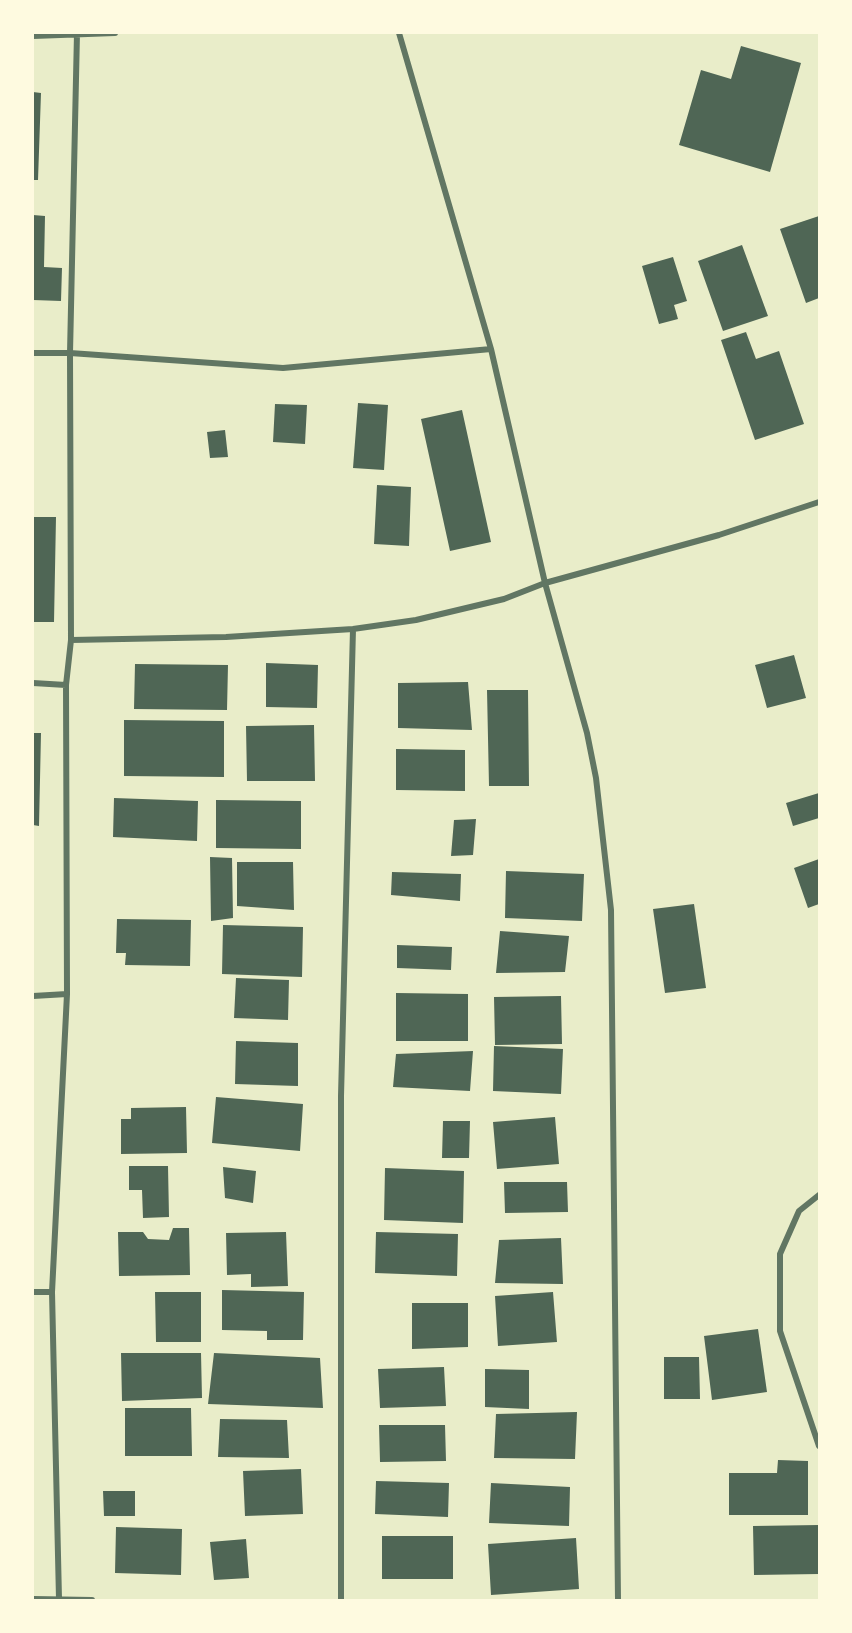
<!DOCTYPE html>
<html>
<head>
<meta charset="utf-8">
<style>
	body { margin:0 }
	#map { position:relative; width:852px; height:1633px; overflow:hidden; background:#e9edc9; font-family:Roboto,sans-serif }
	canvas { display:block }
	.frame { position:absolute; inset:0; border:34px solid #fefae0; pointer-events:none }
</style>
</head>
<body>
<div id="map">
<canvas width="852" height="1633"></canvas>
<div class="frame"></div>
</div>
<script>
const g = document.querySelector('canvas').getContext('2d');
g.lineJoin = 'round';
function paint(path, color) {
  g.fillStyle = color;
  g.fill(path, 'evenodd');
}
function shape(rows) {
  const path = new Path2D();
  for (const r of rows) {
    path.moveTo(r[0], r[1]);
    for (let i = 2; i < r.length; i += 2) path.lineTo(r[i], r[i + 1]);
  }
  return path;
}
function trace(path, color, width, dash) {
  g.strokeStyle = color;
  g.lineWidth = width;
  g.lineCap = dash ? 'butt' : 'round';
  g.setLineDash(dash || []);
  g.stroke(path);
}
const building = shape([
	[741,46,801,63,770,172,679,145,701,70,731,79],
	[33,92,41,93,38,180,33,180],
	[33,215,45,216,44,267,62,268,61,301,33,300],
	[819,216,819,298,806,303,780,229],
	[742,245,768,316,723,331,698,261],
	[673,257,687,301,674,305,678,319,659,324,642,266],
	[746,332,756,359,779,351,804,424,755,440,721,340],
	[358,403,388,405,384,470,353,468],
	[275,404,307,405,305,444,273,442],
	[462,410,491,542,450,551,421,419],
	[225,430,228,457,210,458,207,432],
	[377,485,411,487,409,546,374,544],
	[33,517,56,517,54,622,33,622],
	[794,655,806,698,767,708,755,665],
	[266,663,318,665,317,708,266,707],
	[135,664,228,665,227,710,134,709],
	[468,682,472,730,398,728,398,683],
	[487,690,528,690,529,786,489,786],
	[124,720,224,721,224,777,124,776],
	[314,725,315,781,247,781,246,726],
	[33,733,41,733,39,826,33,825],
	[396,749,465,750,465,791,396,790],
	[819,793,819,818,793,826,786,803],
	[114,798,198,801,197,841,113,837],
	[216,800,301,801,301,849,216,848],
	[476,819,473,855,451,856,454,820],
	[210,857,232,858,233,918,211,921],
	[819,859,819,904,808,908,794,868],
	[237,862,293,862,294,910,237,906],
	[506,871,584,874,582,921,505,918],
	[392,872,461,874,460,901,391,895],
	[694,904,706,988,665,993,653,909],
	[117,919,191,920,190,966,125,965,126,953,116,953],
	[223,925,303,927,302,977,222,974],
	[500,931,569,936,565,972,496,973],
	[397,945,452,947,451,970,397,968],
	[236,978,289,980,288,1020,234,1018],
	[396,993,468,994,468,1041,396,1041],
	[561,996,562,1044,495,1045,494,997],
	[236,1041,298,1043,298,1086,235,1084],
	[494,1046,563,1049,561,1094,493,1091],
	[473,1051,470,1091,393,1087,396,1054],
	[216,1097,303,1104,300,1151,212,1143],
	[186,1107,187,1153,121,1154,121,1119,131,1119,131,1108],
	[555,1117,559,1164,497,1169,493,1122],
	[443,1121,470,1121,469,1158,442,1158],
	[129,1166,168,1166,169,1217,143,1218,142,1190,129,1190],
	[223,1167,256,1171,253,1203,225,1198],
	[385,1168,464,1171,463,1223,384,1220],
	[504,1182,567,1182,568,1212,505,1213],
	[173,1228,189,1228,190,1275,119,1276,118,1232,143,1232,148,1239,169,1240],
	[286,1232,288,1286,251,1287,251,1274,227,1275,226,1233],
	[376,1232,458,1234,457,1276,375,1273],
	[561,1238,563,1284,495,1283,499,1240],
	[222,1290,304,1292,303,1340,267,1340,267,1331,222,1330],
	[155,1292,201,1292,201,1342,156,1342],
	[553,1292,557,1342,498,1346,495,1296],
	[412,1303,468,1303,468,1347,412,1349],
	[758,1329,767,1392,712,1400,704,1336],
	[121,1353,201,1353,202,1398,122,1401],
	[214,1353,320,1358,323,1408,208,1404],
	[664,1357,699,1357,700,1399,664,1399],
	[444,1367,446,1406,380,1408,378,1369],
	[485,1369,529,1370,529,1409,485,1407],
	[125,1408,191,1408,192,1456,125,1456],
	[577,1412,575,1459,494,1458,496,1414],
	[220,1419,287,1420,289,1458,218,1457],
	[379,1425,445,1425,446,1461,380,1462],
	[778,1460,808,1461,808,1515,729,1515,729,1473,777,1473],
	[301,1469,303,1514,245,1516,243,1471],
	[376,1481,449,1483,448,1517,375,1514],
	[491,1483,570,1487,569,1526,489,1523],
	[103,1491,135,1491,135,1516,104,1516],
	[819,1525,819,1574,754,1575,753,1526],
	[116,1527,182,1529,181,1575,115,1573],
	[382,1536,453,1536,453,1579,382,1579],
	[576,1538,579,1589,491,1595,488,1544],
	[246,1539,249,1578,214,1580,210,1542]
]);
const minor = shape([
	[399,33,491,349,545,583,587,733,596,778,611,910,618,1600],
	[33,36,115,33],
	[33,353,70,353,283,368,491,349],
	[71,640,226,637,353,629,416,620,504,599,545,583,719,535,819,502],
	[33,683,66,685],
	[33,996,67,994],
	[819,1195,799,1211,780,1254,780,1331,819,1446],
	[33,1292,52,1292],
	[33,1599,92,1600],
	[59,1599,52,1292,67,994,66,685,71,640,70,353,77,33],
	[341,1600,341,1096,353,629]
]);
paint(building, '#4f6655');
trace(minor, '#617663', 6);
</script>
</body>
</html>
